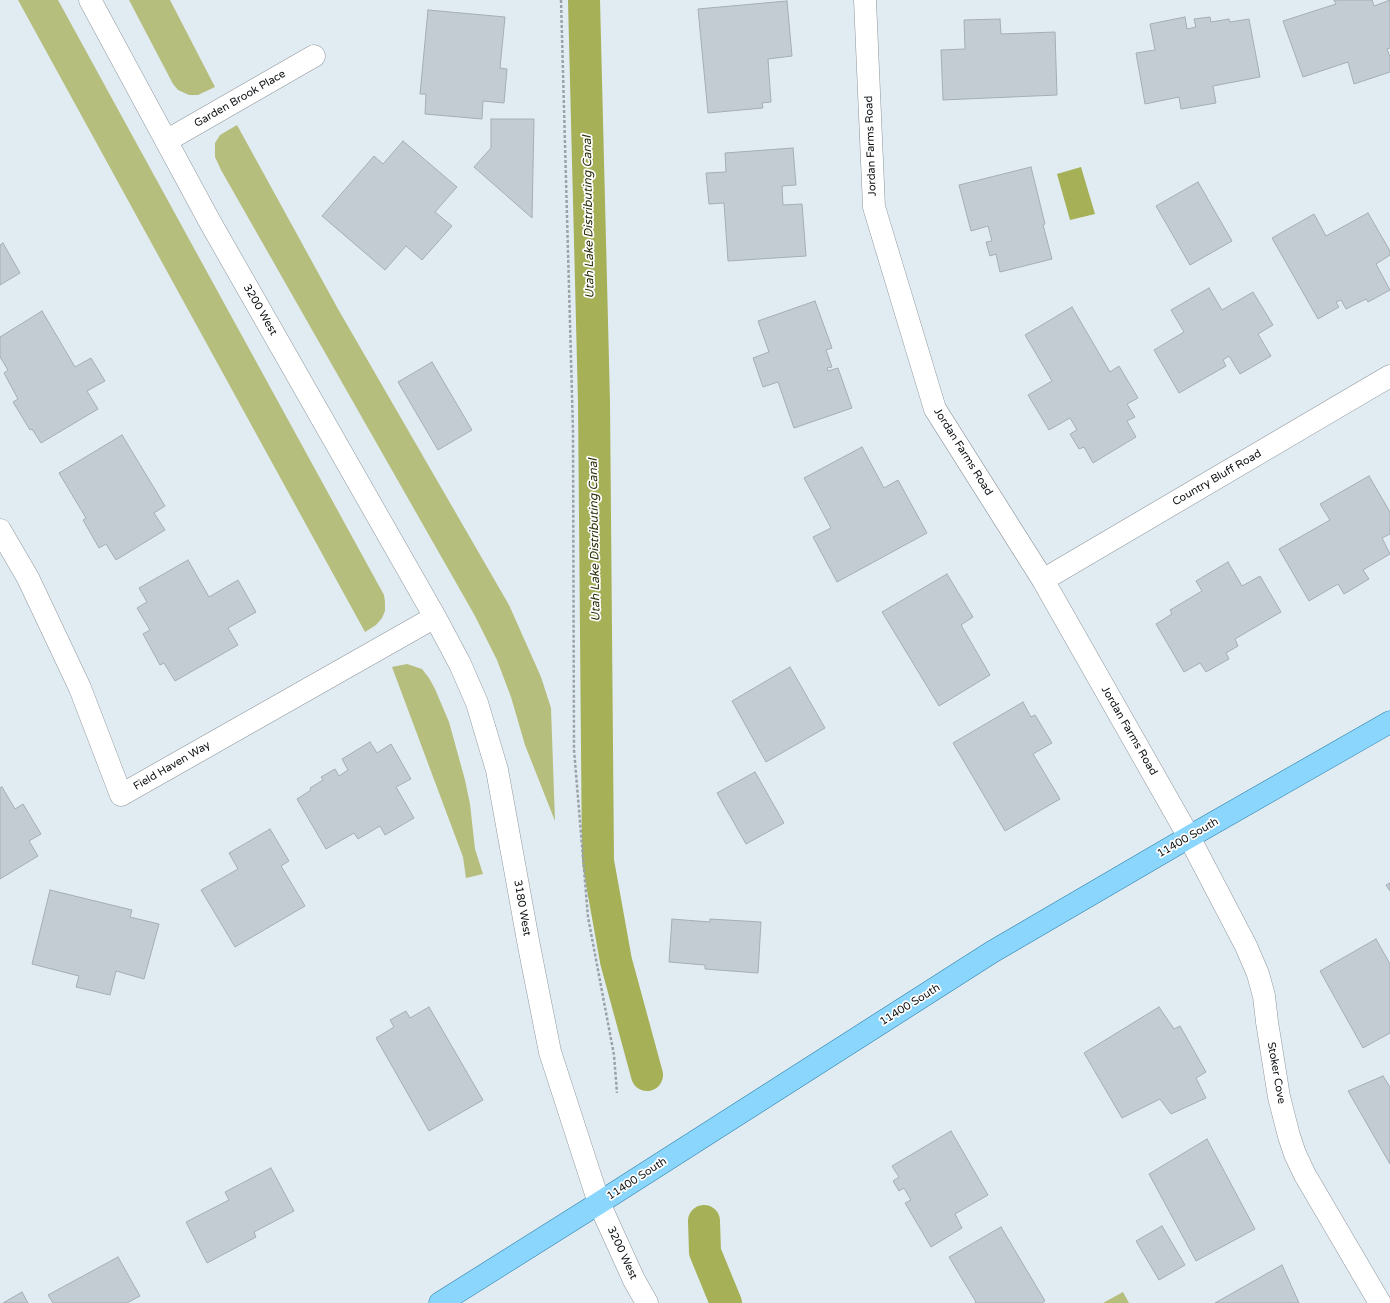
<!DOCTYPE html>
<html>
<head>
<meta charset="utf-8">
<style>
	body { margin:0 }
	canvas { display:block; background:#e1ebf2 }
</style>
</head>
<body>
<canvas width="1390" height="1303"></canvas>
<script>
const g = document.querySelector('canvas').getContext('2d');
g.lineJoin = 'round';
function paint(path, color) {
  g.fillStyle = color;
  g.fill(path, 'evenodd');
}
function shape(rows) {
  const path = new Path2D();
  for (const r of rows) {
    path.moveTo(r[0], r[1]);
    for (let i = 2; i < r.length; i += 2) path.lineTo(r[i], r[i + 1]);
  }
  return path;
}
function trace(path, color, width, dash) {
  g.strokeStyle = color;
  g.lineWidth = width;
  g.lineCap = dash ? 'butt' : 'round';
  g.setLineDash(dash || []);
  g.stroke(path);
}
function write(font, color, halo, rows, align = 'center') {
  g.font = font + ' "Varela Round",sans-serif';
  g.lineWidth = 3.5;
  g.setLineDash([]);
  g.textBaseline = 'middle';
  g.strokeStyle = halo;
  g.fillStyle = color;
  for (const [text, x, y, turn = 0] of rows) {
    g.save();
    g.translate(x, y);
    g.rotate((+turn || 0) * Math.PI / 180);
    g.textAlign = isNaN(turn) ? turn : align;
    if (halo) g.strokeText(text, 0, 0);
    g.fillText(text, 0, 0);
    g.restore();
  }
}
const green = shape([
	[18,0,58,0,384,595,385,602,385,611,382,618,376,625,365,632],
	[129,0,170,0,215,87,198,95,189,95,178,90,173,84],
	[237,125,338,309,509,605,541,677,551,708,555,821,525,745,511,697,497,660,475,616,221,170,215,157,215,143,220,135],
	[407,664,422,669,429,678,435,689,449,722,465,780,470,804,475,849,483,874,466,878,463,857,392,667],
	[1123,1292,1129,1303,1103,1303]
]);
const water = shape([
	[1081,167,1095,214,1070,220,1057,174]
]);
const canal = shape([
	[584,0,594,402,598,861,616,961,647,1075],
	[704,1221,705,1252,726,1303]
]);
const building = shape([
	[1334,0,1372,0,1374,6,1390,0,1390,48,1387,49,1390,57,1390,72,1354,84,1348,62,1303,77,1283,21,1336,4,1334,0],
	[787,1,792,56,768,59,771,102,762,103,763,108,708,113,698,9,787,1],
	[428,10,505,17,500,68,507,69,504,103,483,101,482,119,425,114,426,94,420,94,428,10],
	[1185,17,1187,29,1196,27,1194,19,1210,17,1211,22,1229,19,1230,22,1249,19,1260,77,1213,86,1216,103,1181,109,1179,97,1145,104,1136,53,1155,50,1150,24,1185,17],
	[1000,19,1001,34,1055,32,1057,95,943,100,941,50,965,49,964,20,1000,19],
	[491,119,534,119,532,218,474,167,491,148,491,119],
	[403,141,457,187,435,212,452,226,422,260,406,246,385,270,322,216,374,156,383,164,403,141],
	[793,148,796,185,782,186,783,205,802,204,806,256,728,261,724,203,709,204,706,173,726,172,725,153,793,148],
	[1031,167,1045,224,1043,225,1052,259,1000,272,996,254,990,256,986,242,992,241,988,226,971,231,959,185,1031,167],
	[1198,182,1232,241,1190,265,1156,206,1198,182],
	[1368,213,1390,251,1390,255,1376,264,1390,290,1368,302,1366,299,1346,309,1341,300,1336,302,1339,307,1318,319,1272,238,1314,214,1326,236,1368,213],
	[3,243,20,273,0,285,0,245,3,243],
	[1209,288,1222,310,1253,292,1273,325,1258,334,1271,356,1240,374,1229,356,1223,360,1226,366,1179,393,1154,350,1184,332,1171,310,1209,288],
	[815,301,832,348,826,350,832,367,827,368,828,371,838,368,852,408,794,428,778,382,763,387,753,358,769,352,758,321,815,301],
	[1072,307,1110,372,1119,366,1138,398,1127,404,1135,417,1127,421,1136,437,1093,463,1084,447,1079,449,1070,434,1077,430,1070,418,1049,430,1028,395,1052,381,1025,335,1072,307],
	[42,311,75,367,91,358,105,381,87,391,98,409,41,443,32,429,30,430,13,402,18,399,4,373,8,370,0,357,0,337,42,311],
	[432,362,472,430,438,450,398,382,432,362],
	[122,435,165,506,154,513,165,530,116,560,106,544,99,548,83,520,86,518,59,473,122,435],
	[862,447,884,488,898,480,927,533,837,582,813,537,831,528,804,478,862,447],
	[1369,476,1390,512,1390,534,1382,538,1390,554,1363,570,1369,579,1344,594,1338,584,1309,601,1279,549,1330,520,1320,504,1369,476],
	[188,560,209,597,238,580,256,612,228,628,238,645,175,681,164,663,160,665,143,634,150,630,137,608,147,602,139,588,188,560],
	[1228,562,1242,586,1260,576,1281,612,1235,639,1238,646,1226,653,1229,659,1206,672,1200,663,1184,672,1156,624,1172,614,1170,610,1202,591,1196,581,1228,562],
	[947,574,973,617,961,625,990,675,939,706,882,612,947,574],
	[790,667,825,728,766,762,732,701,790,667],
	[1023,702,1031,717,1035,715,1052,743,1033,754,1060,799,1005,831,953,743,1023,702],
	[370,742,377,753,391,744,411,779,396,787,414,818,385,835,380,826,358,839,354,833,326,849,297,799,311,790,310,788,323,780,321,777,335,769,339,776,348,770,342,759,370,742],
	[755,772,784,823,746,844,717,793,755,772],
	[2,787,15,809,23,804,41,834,29,841,38,856,0,879,0,788,2,787],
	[270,829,289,861,281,866,305,906,235,947,201,890,238,869,229,853,270,829],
	[1390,883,1390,891,1386,885,1390,883],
	[50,890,132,910,130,917,159,924,144,979,116,971,110,995,76,987,79,976,32,964,50,890],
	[672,919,710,922,710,919,761,922,758,973,705,969,705,965,669,962,672,919],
	[1376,939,1390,964,1390,1033,1363,1048,1320,971,1376,939],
	[429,1007,483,1100,429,1131,376,1038,394,1027,390,1020,406,1011,410,1018,429,1007],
	[1159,1007,1174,1029,1180,1026,1206,1072,1196,1078,1206,1098,1171,1114,1160,1099,1122,1118,1084,1053,1159,1007],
	[1383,1076,1390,1087,1390,1164,1348,1091,1383,1076],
	[951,1131,988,1195,955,1214,962,1228,931,1247,905,1203,911,1200,904,1188,899,1191,893,1181,899,1177,892,1166,951,1131],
	[1207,1139,1255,1229,1196,1261,1149,1174,1207,1139],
	[271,1168,294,1211,254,1232,256,1237,207,1263,186,1222,229,1200,225,1192,271,1168],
	[1162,1226,1185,1265,1159,1280,1136,1241,1162,1226],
	[1001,1227,1045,1301,1042,1303,975,1303,976,1302,949,1257,1001,1227],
	[118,1257,140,1296,127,1303,53,1303,48,1295,118,1257],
	[1282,1265,1299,1303,1215,1303,1282,1265],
	[22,1292,28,1303,3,1303,22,1292]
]);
const path = shape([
	[561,0,573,431,574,750,588,917,614,1055,617,1093]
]);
const minor = shape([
	[90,0,210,222,435,617,460,664,477,703,497,770,529,946,550,1052,599,1203,634,1280,647,1303],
	[865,0,874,207,935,409,1043,580,1189,837,1246,946,1258,974,1264,996,1267,1022,1279,1097,1289,1136,1295,1154,1305,1175,1380,1303],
	[166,141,314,56],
	[0,530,28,578,80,688,121,795,435,617],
	[1043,580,1390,376]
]);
const major = shape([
	[440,1303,599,1203,992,952,1189,837,1390,722]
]);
const streetNames = [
	["Garden Brook Place",240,99,-30],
	["Jordan Farms Road",871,146,-92],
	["3200 West",260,310,60],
	["Jordan Farms Road",963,452,58],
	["Country Bluff Road",1217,478,-30],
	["Jordan Farms Road",1129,731,60],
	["Field Haven Way",172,766,-30],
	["11400 South",1188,838,-30],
	["3180 West",522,908,80],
	["11400 South",910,1005,-32],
	["Stoker Cove",1276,1073,80],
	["11400 South",637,1179,-33],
	["3200 West",622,1253,65]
];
const waterNames = [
	["Utah Lake Distributing Canal",589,217,-91],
	["Utah Lake Distributing Canal",595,540,-91]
];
paint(green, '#b5be7d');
paint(water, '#a5b057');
trace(canal, '#a5b057', 32);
paint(building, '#c3ccd3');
trace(building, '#a4aeb4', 1);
trace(minor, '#8d969c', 23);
trace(major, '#2d80aa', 23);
trace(path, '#9aa2a7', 2.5, [3, 2]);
trace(minor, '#fff', 22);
trace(major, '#8bd6fd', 22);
write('11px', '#0d1113', '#fff', streetNames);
write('italic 12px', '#2c3009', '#fff', waterNames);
</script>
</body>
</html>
